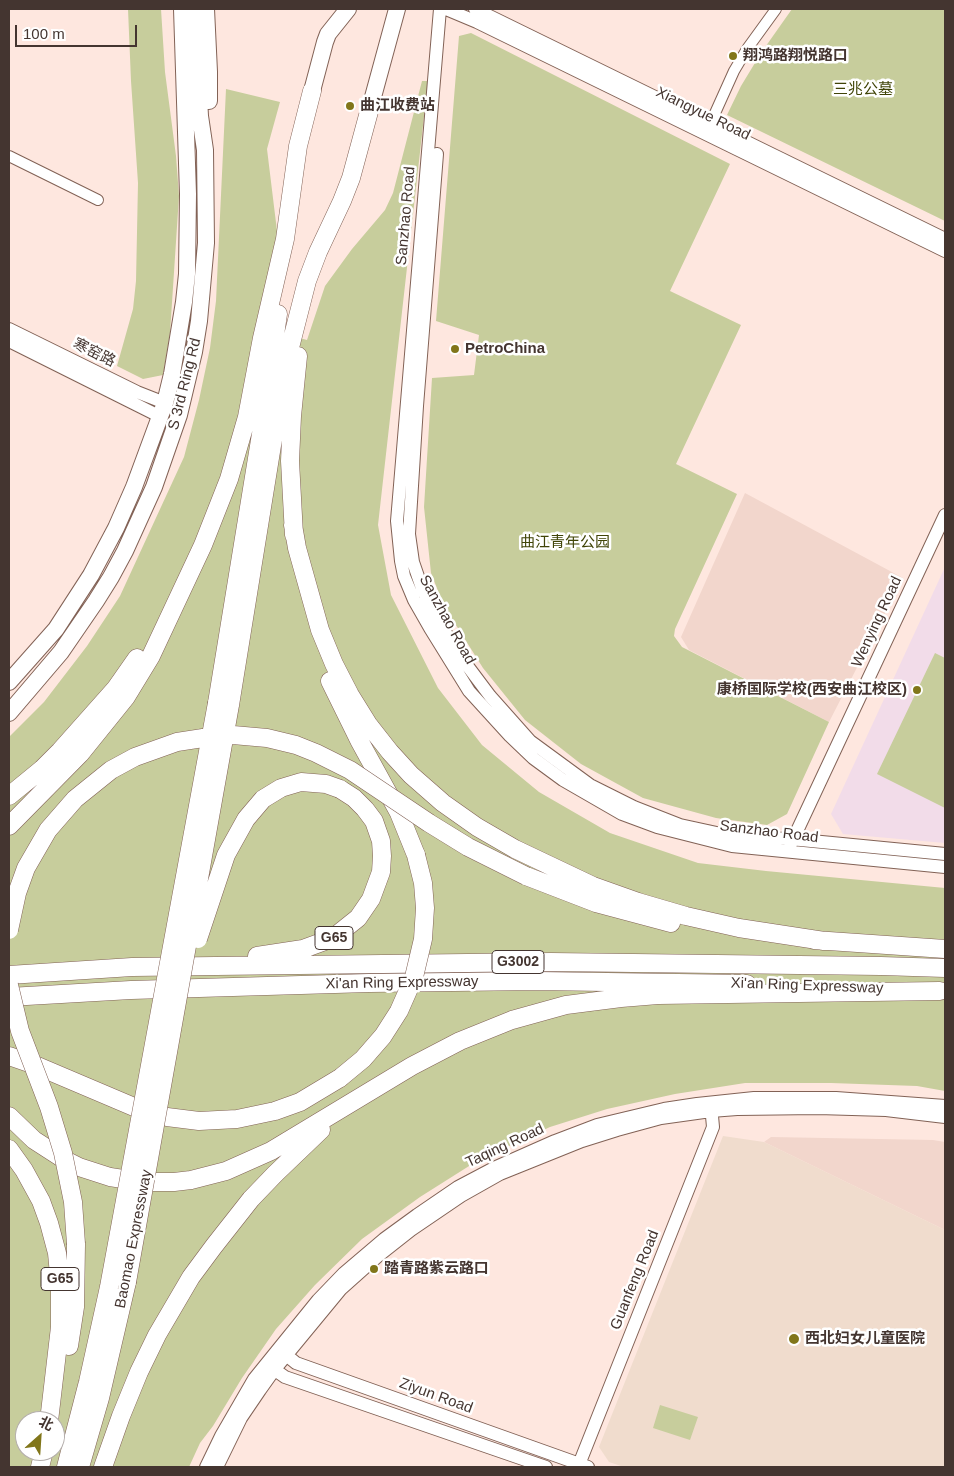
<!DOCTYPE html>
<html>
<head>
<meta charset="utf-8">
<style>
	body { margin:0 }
	#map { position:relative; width:954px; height:1476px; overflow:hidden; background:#fee7df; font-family:Helvetica,"Noto Sans SC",sans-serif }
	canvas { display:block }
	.frame { position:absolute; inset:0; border:10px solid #443530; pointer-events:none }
	.north { position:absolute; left:15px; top:1411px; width:50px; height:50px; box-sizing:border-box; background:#fff; border:1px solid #b4aeac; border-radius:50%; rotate:26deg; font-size:14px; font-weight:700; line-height:20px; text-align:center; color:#443530 }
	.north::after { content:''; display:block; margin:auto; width:18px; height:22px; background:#81761a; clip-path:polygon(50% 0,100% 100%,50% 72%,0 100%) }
	.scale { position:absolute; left:15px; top:25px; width:122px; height:22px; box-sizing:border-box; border:2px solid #443530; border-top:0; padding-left:6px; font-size:15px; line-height:18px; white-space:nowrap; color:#443530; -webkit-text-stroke:4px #fff; paint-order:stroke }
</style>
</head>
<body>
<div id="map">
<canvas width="954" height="1476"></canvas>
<div class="frame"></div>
<div class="north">北</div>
<div class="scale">100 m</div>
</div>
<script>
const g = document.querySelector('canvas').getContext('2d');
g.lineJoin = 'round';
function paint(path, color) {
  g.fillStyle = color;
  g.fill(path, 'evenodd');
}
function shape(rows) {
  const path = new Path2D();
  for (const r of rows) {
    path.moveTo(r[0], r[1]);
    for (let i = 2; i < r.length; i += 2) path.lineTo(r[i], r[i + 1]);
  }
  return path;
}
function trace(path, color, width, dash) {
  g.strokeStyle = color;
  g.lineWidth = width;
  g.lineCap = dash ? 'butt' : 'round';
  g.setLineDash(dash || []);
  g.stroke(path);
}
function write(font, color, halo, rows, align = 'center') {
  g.font = font + ' Helvetica,"Noto Sans SC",sans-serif';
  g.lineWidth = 5;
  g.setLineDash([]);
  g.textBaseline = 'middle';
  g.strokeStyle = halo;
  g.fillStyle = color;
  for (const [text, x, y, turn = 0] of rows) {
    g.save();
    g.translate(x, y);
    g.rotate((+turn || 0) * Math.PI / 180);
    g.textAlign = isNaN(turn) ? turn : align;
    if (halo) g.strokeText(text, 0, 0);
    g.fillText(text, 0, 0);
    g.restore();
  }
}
const built = shape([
	[745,493,903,578,829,722,689,650,681,637],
	[771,1137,933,1140,945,1142,945,1230,764,1142]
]);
const education = shape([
	[945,567,945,843,843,834,831,814]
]);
const medical = shape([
	[723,1136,764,1142,945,1230,945,1467,624,1467,609,1462,599,1447]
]);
const green = shape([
	[128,9,161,9,165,72,176,156,179,196,170,333,163,375,143,379,117,366,133,309,136,281,138,183,131,81],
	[792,9,945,9,945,221,727,115,741,86,761,53],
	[471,33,730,164,670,291,741,325,676,464,737,494,675,629,674,636,682,647,829,722,787,814,767,825,716,818,643,798,581,764,525,720,483,668,444,606,431,573,424,507,432,378,474,375,479,335,436,321,459,36],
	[422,81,428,81,378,525,391,595,438,688,482,745,539,792,610,833,698,863,766,871,945,888,945,1091,917,1086,831,1083,745,1083,675,1094,607,1109,550,1127,477,1161,420,1197,362,1239,315,1285,276,1329,242,1378,213,1426,200,1443,189,1467,9,1467,9,737,44,702,87,646,120,596,184,457,199,400,210,348,216,301,226,89,280,102,267,149,277,231,278,257,260,327,307,340,325,286,352,249,385,210,393,193],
	[25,1421,55,1421,55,1451,25,1451],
	[935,653,945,658,945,808,877,774],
	[660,1405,698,1417,690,1440,653,1428]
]);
const minor = shape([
	[707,131,734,71,747,49,776,9],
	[9,156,98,200]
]);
const tertiary = shape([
	[440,9,397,521,401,561,404,576,414,600,430,628,469,691,510,736,533,758,563,780,622,814,657,827,732,846,945,867],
	[446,9,477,22,945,251],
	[475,9,945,239],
	[437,154,417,406,409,534,413,562,423,591,440,624,463,660,490,696,530,741,590,785,634,807,680,825,726,835,801,840,945,854],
	[9,329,137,392,165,403],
	[9,341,161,417],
	[790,846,945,515],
	[280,1350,296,1363,588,1467],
	[268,1365,285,1377,546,1467],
	[206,1467,221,1436,254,1379,318,1300,344,1273,384,1239,417,1215,458,1187,494,1168,555,1141,597,1125,664,1109,697,1104,754,1098,836,1098,945,1106],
	[217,1467,241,1418,260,1390,275,1369,341,1289,378,1256,411,1230,461,1196,500,1174,582,1141,617,1130,661,1118,711,1111,737,1109,818,1108,886,1110,945,1117],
	[578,1467,713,1127,711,1105]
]);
const trunk = shape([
	[206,9,209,72,209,101],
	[312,91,325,42,328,34,348,9],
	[370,108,397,9],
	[9,682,56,629,91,575,116,528,134,487,165,403,172,374,184,302,187,274,188,194,182,9],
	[9,713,61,652,96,601,111,577,125,551,154,487,179,415,194,352,199,321,206,243,205,150,200,116,194,9]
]);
const motorway = shape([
	[293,525,297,548,320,630,334,664,350,695,368,724,390,752,411,775,443,803,477,827,515,849,593,886,638,902,686,916,739,928,824,941],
	[294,535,290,461,292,416,298,356],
	[330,681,360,742,399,813,416,855],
	[217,703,261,434,278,314],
	[230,705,284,371,307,281,318,252,342,201,351,178,370,108],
	[9,796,42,769,60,751,116,688,137,658],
	[9,826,80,754,126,697,151,656,203,545,229,479,247,417,262,338,285,239,298,146,312,91],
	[526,876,596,903,671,923],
	[814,940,945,949],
	[257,956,303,949,333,938,358,918,371,899,381,872,382,856,381,841,374,821,365,809,354,798,340,789],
	[9,975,132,967,551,962,881,966,945,968],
	[9,997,131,990,369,983,537,981,747,984],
	[9,1056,35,1065,134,1107,167,1117,199,1121,237,1119,275,1111,300,1102,340,1078],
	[9,1116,34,1140,65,1160,79,1167,110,1177,142,1182,174,1182,191,1180,226,1171,271,1151,412,1066,460,1041,512,1020,566,1005,621,998,658,995,940,991],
	[9,1149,24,1170,41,1201,49,1223,57,1253,60,1285,60,1327,49,1421],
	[69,1346,75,1307,76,1244],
	[40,1467,44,1451],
	[66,1467,88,1382,109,1287],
	[80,1467,100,1398,127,1282],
	[103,1467,121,1416,139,1372,157,1335,191,1277,214,1246,251,1199,275,1174,321,1130]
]);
const motorwayBridge = shape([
	[9,930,17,893,26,868,48,830,75,799,111,770,135,757,177,742,216,736,233,735,267,738,296,745,316,753,350,770,429,823,468,847,526,876],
	[198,939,226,855,246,819,263,799,281,788,301,782,326,784,340,789],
	[9,985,20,1031,49,1107,63,1153,73,1202,76,1244],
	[340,1078,363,1059,383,1036,399,1011,414,977,423,939,425,908,423,883,416,855],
	[127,1282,230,705],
	[109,1287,217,703]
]);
const markers = [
	[733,56,5,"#81761a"],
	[350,106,5,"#81761a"],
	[455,349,5,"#81761a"],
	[917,690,5,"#81761a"],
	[374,1269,5,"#81761a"],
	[794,1339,6,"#81761a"]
];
const shields = [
	[334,938,38],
	[518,962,52],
	[60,1279,38]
];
const shieldNames = [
	["G65",334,938],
	["G3002",518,962],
	["G65",60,1279]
];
const poiNames = [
	["翔鸿路翔悦路口",743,56],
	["曲江收费站",360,106],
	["PetroChina",465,349],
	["康桥国际学校(西安曲江校区)",907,690,"right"],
	["踏青路紫云路口",384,1269],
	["西北妇女儿童医院",805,1339]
];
const parkNames = [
	["三兆公墓",863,90],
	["曲江青年公园",565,543]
];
const streetNames = [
	["Xiangyue Road",703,114,26],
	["Sanzhao Road",406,216,-85],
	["寒窑路",94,353,26],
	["S 3rd Ring Rd",185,384,-76],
	["Sanzhao Road",447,620,61],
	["Wenying Road",877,622,-65],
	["Sanzhao Road",769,832,7],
	["Xi'an Ring Expressway",402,983,-1],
	["Xi'an Ring Expressway",807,986,2],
	["Taqing Road",505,1146,-25],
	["Baomao Expressway",134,1239,-79],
	["Guanfeng Road",635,1280,-68],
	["Ziyun Road",436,1396,20]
];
paint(built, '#f2d6cc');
paint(education, '#f2dce9');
paint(medical, '#f0dccd');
paint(green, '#c7cd9c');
trace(minor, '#826256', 12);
trace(tertiary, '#826256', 14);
trace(trunk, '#826256', 18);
trace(motorway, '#826256', 19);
trace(minor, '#fff', 10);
trace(tertiary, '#fff', 12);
trace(trunk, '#fff', 16);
trace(motorway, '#fff', 18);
trace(motorwayBridge, '#826256', 19, []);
trace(motorwayBridge, '#fff', 18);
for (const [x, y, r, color] of markers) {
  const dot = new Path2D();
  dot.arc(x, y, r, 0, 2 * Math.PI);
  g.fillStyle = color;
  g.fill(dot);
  trace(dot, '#fff', 2);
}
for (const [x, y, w] of shields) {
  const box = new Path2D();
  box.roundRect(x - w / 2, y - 11.5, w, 23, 4);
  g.fillStyle = '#fff';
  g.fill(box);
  trace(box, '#443530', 1);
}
write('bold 14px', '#443530', null, shieldNames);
write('bold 15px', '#443530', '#fff', poiNames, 'left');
write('15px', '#404407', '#fff', parkNames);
write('15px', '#443530', '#fff', streetNames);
</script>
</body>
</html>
